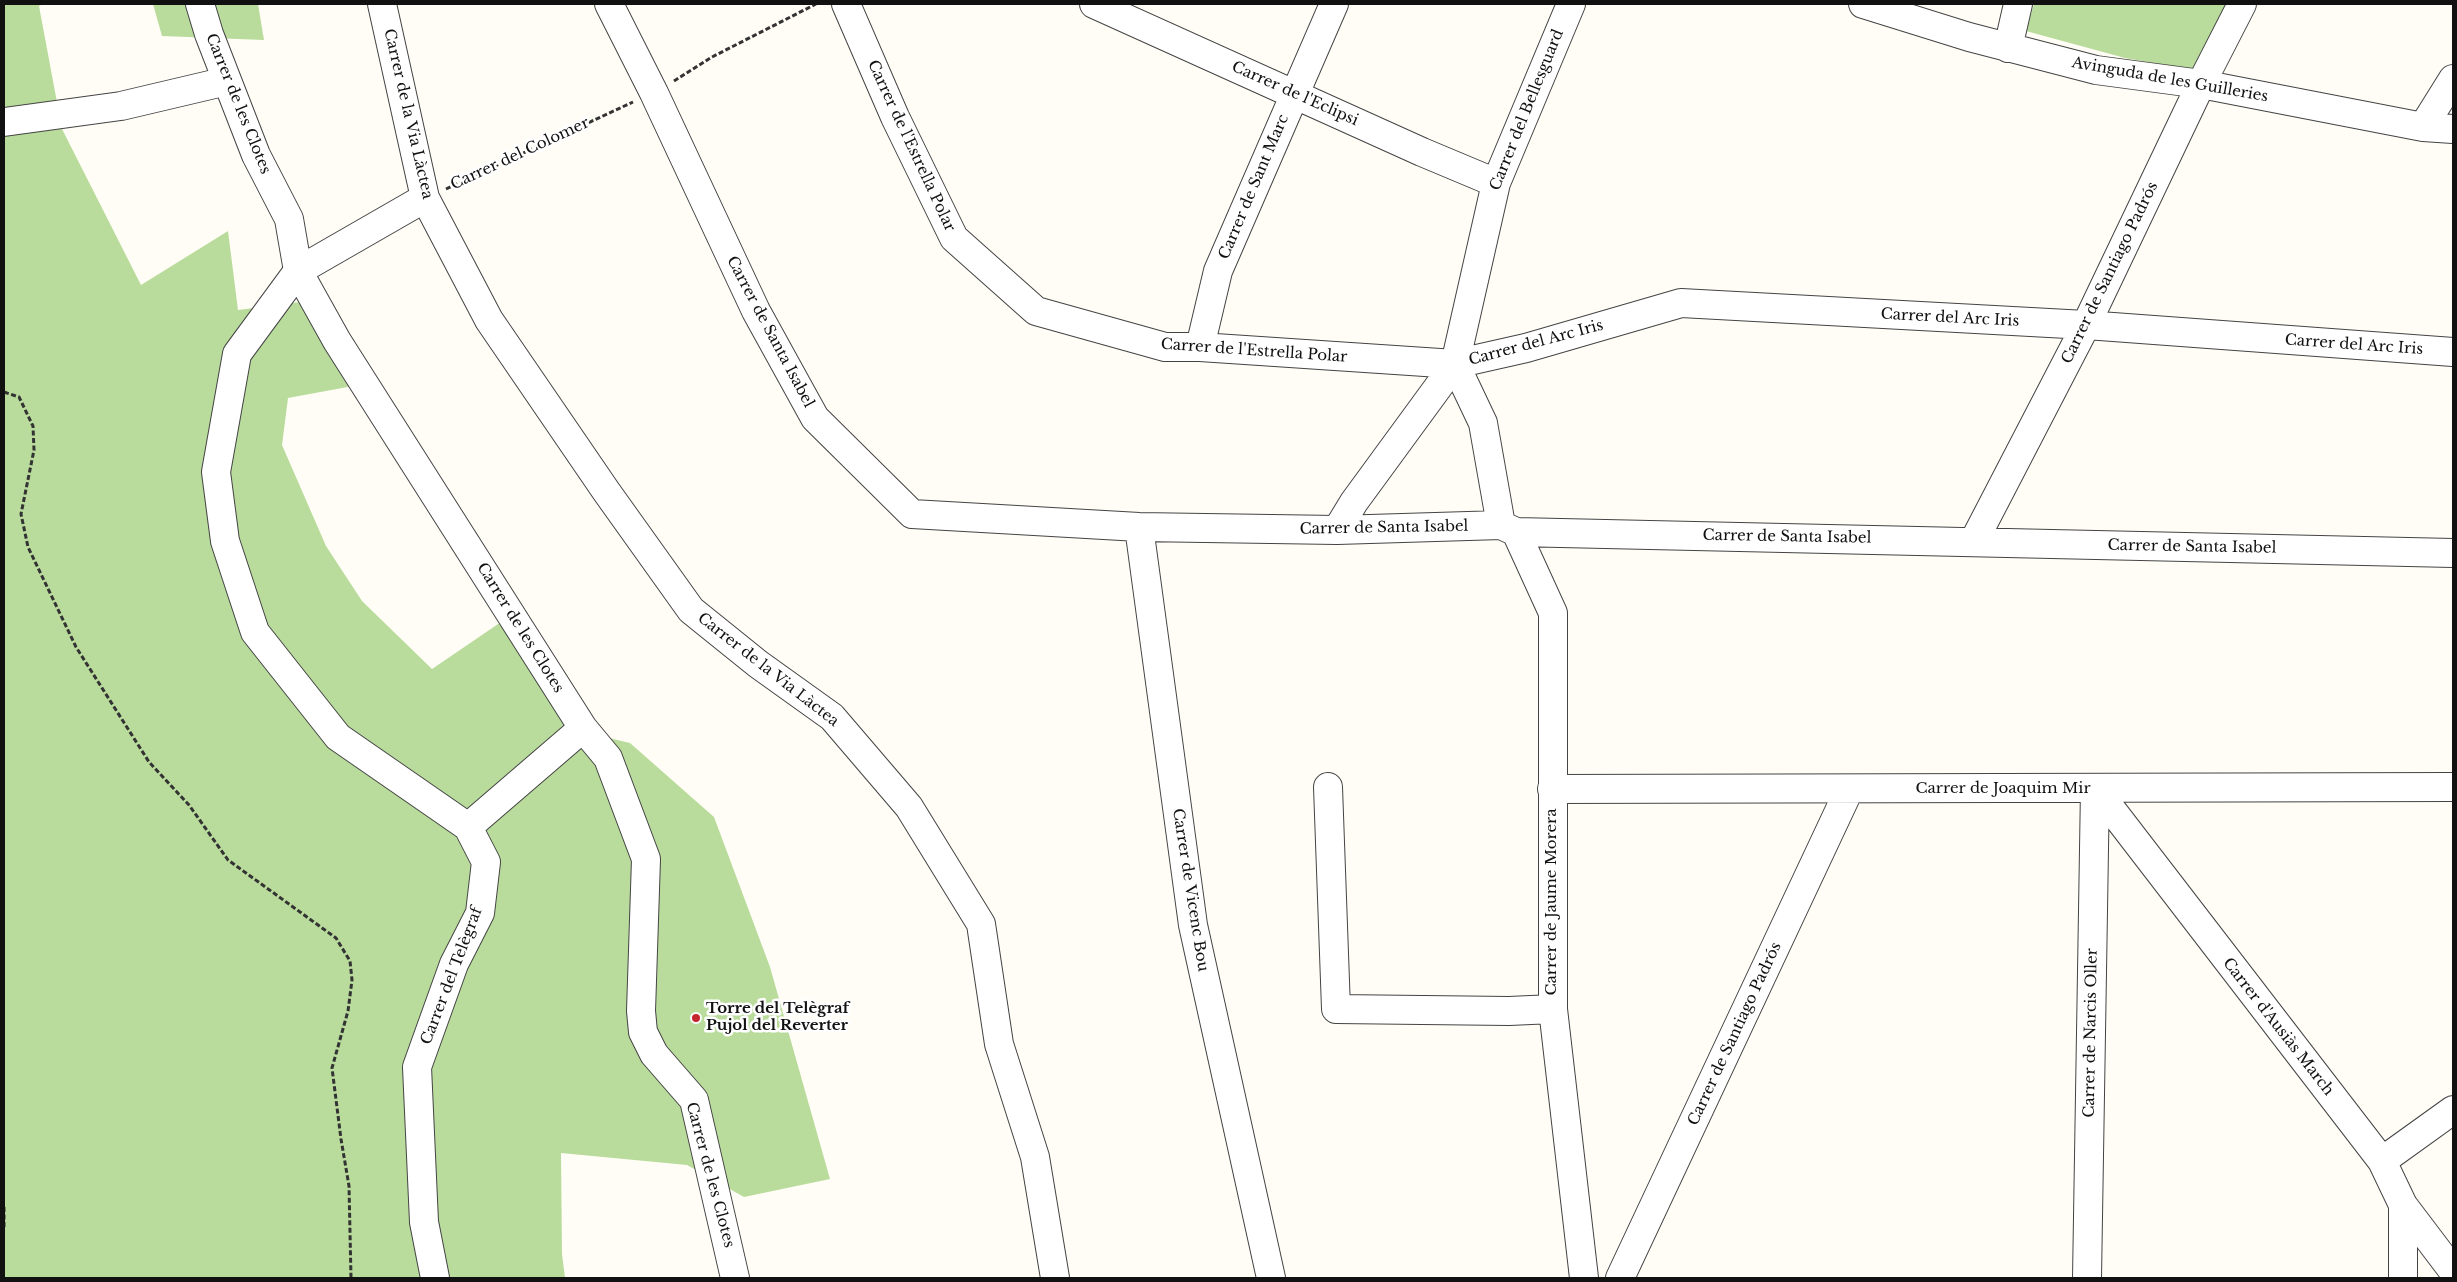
<!DOCTYPE html>
<html>
<head>
<meta charset="utf-8">
<style>
	body { margin:0 }
	#map { position:relative; width:2457px; height:1282px; overflow:hidden; background:#fffdf5; font-family:"Libre Baskerville",serif }
	canvas { display:block }
	.frame { position:absolute; inset:0; border:5px solid #111; pointer-events:none }
</style>
</head>
<body>
<div id="map">
<canvas width="2457" height="1282"></canvas>
<div class="frame"></div>
</div>
<script>
const g = document.querySelector('canvas').getContext('2d');
g.lineJoin = 'round';
function paint(path, color) {
  g.fillStyle = color;
  g.fill(path, 'evenodd');
}
function shape(rows) {
  const path = new Path2D();
  for (const r of rows) {
    path.moveTo(r[0], r[1]);
    for (let i = 2; i < r.length; i += 2) path.lineTo(r[i], r[i + 1]);
  }
  return path;
}
function trace(path, color, width, dash) {
  g.strokeStyle = color;
  g.lineWidth = width;
  g.lineCap = dash ? 'butt' : 'round';
  g.setLineDash(dash || []);
  g.stroke(path);
}
function write(font, color, halo, rows, align = 'center') {
  g.font = font + ' "Libre Baskerville",serif';
  g.lineWidth = 5;
  g.setLineDash([]);
  g.textBaseline = 'middle';
  g.strokeStyle = halo;
  g.fillStyle = color;
  for (const [text, x, y, turn = 0] of rows) {
    g.save();
    g.translate(x, y);
    g.rotate((+turn || 0) * Math.PI / 180);
    g.textAlign = isNaN(turn) ? turn : align;
    if (halo) g.strokeText(text, 0, 0);
    g.fillText(text, 0, 0);
    g.restore();
  }
}
const forest = shape([
	[4,4,43,4,39,6,62,129,141,285,228,231,238,310,301,302,353,386,288,398,282,445,326,546,362,601,432,669,504,620,567,728,630,743,714,817,770,967,830,1179,744,1197,687,1165,561,1153,562,1254,565,1278,4,1278],
	[153,4,258,4,264,40,162,36],
	[2034,4,2228,4,2199,71,2125,58,2026,31]
]);
const path = shape([
	[674,81,712,57,816,4],
	[446,189,633,102],
	[4,392,19,397,33,426,34,450,21,514,28,547,76,647,149,762,189,805,228,860,336,938,350,961,352,980,348,1011,332,1068,341,1139,349,1186,351,1278],
	[4,1207,4,1229]
]);
const minor = shape([
	[200,4,209,34,256,155,289,219,298,271,337,341,583,728,608,758,646,859,641,1011,643,1032,654,1054,694,1100,735,1278],
	[382,4,425,198,489,320,606,491,691,610,758,664,832,717,909,807,981,924,999,1044,1035,1157,1055,1278],
	[609,4,654,93,756,311,815,418,912,514,1139,527,1337,530,1501,525,1516,532,2453,553],
	[846,4,895,117,954,238,1036,311,1165,347,1200,347,1455,364,1526,348,1681,303,2086,325,2453,352],
	[1094,4,1422,152,1496,183],
	[1863,4,1969,37,2096,70,2201,84,2423,127,2453,129],
	[2008,48,2018,4],
	[4,122,121,106,227,81],
	[2423,127,2453,79],
	[425,198,298,271,237,354,216,472,225,541,255,632,338,737,468,827,486,862,480,913,454,964,417,1067,424,1222,435,1278],
	[1200,347,1218,271,1334,4],
	[1455,364,1483,423,1501,525],
	[1139,527,1193,925,1271,1278],
	[1337,530,1354,502,1455,364,1496,183,1571,4],
	[1516,532,1553,613,1553,1009,1584,1278],
	[1974,541,2086,325,2201,84,2242,4],
	[1328,787,1336,1009,1509,1011,1553,1009],
	[2095,788,2382,1161,2403,1205,2453,1271],
	[1552,789,2453,787],
	[468,827,583,728],
	[2382,1161,2453,1110],
	[2403,1205,2403,1278],
	[1620,1278,1849,790],
	[2087,1278,2095,788]
]);
const markers = [
	[696,1018,5,"#c4262e"]
];
const streetNames = [
	["Avinguda de les Guilleries",2170,80,10],
	["Carrer de l'Eclipsi",1295,94,24],
	["Carrer de les Clotes",238,104,68],
	["Carrer del Bellesguard",1527,110,-68],
	["Carrer de la Via Làctea",408,114,77],
	["Carrer de l'Estrella Polar",911,146,65],
	["Carrer del Colomer",520,154,-25],
	["Carrer de Sant Marc",1254,187,-67],
	["Carrer de Santiago Padrós",2110,273,-64],
	["Carrer del Arc Iris",1950,318,3],
	["Carrer de Santa Isabel",770,332,62],
	["Carrer del Arc Iris",1536,343,-15],
	["Carrer del Arc Iris",2354,345,4],
	["Carrer de l'Estrella Polar",1254,351,4],
	["Carrer de Santa Isabel",1384,528,-1],
	["Carrer de Santa Isabel",1787,537,1],
	["Carrer de Santa Isabel",2192,547,1],
	["Carrer de les Clotes",520,628,58],
	["Carrer de la Via Làctea",768,670,38],
	["Carrer de Joaquim Mir",2003,789],
	["Carrer de Vicenc Bou",1190,890,81],
	["Carrer de Jaume Morera",1552,902,-90],
	["Carrer del Telègraf",452,976,-69],
	["Carrer d'Ausiàs March",2278,1027,52],
	["Carrer de Narcis Oller",2091,1033,-89],
	["Carrer de Santiago Padrós",1735,1034,-65],
	["Carrer de les Clotes",710,1175,75]
];
const poiNames = [
	["Torre del Telègraf",706,1009],
	["Pujol del Reverter",706,1026]
];
paint(forest, '#b9dc9c');
trace(minor, '#444', 30);
trace(path, '#333', 3, [5, 2.5]);
trace(minor, '#fff', 28);
for (const [x, y, r, color] of markers) {
  const dot = new Path2D();
  dot.arc(x, y, r, 0, 2 * Math.PI);
  g.fillStyle = color;
  g.fill(dot);
  trace(dot, '#fff', 2);
}
write('15px', '#111', '#fff', streetNames);
write('bold 15px', '#111', '#fff', poiNames, 'left');
</script>
</body>
</html>
